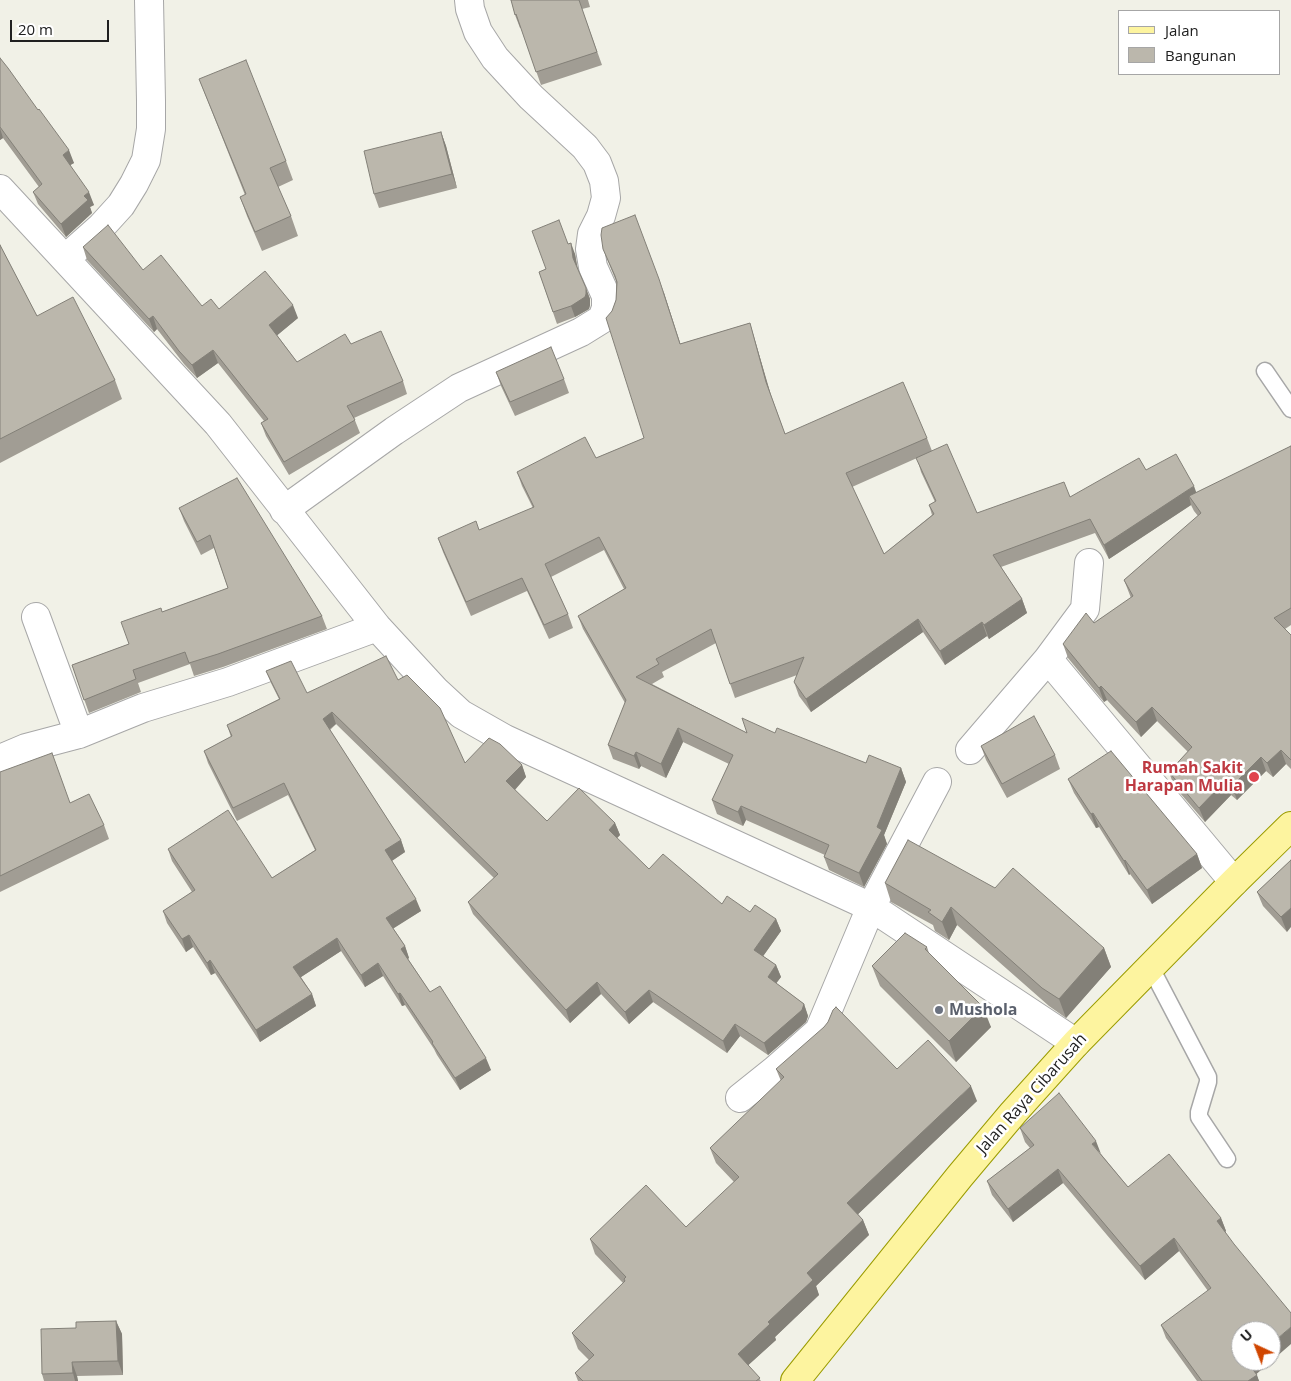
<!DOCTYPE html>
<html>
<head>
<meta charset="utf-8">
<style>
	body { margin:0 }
	#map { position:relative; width:1291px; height:1381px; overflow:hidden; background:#f1f1e7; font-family:"Open Sans",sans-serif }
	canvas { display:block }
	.legend { position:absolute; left:1118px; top:10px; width:162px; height:65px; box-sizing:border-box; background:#fff; border:1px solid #a6a6a6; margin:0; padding:6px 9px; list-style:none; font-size:15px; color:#202020 }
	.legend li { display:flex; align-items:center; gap:10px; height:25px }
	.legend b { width:25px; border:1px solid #a6a6a6 }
	.north { position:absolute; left:1231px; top:1321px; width:50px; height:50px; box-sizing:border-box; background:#fff; border:1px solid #a6a6a6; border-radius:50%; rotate:317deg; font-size:14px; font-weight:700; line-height:20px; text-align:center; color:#202020 }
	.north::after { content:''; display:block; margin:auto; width:18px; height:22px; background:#d04600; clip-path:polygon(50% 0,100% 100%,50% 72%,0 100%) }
	.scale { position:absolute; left:10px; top:20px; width:99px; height:22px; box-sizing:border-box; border:2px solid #202020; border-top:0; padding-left:6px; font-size:15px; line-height:18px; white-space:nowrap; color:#202020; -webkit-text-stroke:4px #fff; paint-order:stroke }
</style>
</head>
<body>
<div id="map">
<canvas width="1291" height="1381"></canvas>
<ul class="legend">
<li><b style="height:6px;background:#fdf49f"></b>Jalan</li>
<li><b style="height:14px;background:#bbb7ac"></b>Bangunan</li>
</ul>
<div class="north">U</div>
<div class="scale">20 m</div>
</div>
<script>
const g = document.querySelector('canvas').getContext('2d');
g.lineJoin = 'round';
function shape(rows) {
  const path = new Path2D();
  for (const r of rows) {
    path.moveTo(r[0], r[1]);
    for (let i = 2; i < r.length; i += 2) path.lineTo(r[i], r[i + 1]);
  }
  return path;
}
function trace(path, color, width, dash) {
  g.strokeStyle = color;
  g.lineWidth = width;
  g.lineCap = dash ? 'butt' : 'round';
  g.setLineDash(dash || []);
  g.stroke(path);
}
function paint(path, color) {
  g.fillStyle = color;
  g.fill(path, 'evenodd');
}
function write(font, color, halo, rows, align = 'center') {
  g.font = font + ' "Open Sans",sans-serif';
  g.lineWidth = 5;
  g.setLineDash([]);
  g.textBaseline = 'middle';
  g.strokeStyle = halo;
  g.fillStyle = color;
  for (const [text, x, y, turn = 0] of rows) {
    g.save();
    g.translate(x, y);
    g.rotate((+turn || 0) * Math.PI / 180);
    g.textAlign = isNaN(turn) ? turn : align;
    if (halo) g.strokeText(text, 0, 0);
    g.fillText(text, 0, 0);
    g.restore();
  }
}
const service = shape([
	[1265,371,1291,409],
	[1151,968,1208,1077,1208,1082,1199,1112,1199,1117,1227,1159]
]);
const minor = shape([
	[0,189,218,424,377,627,435,690,461,714,505,739,871,907,1076,1043],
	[65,259,101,227,121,205,134,184,146,160,151,129,151,101,149,0],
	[284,510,394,431,459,388,581,332,602,319,606,308,606,296,593,267,590,249,592,234,601,216,606,198,604,181,597,163,585,147,531,97,495,58,478,32,470,9,469,0],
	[36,617,79,734],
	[1048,659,1234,882],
	[970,750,1048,659,1085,609,1089,563],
	[0,759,26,748,79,734,143,708,228,682,377,627],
	[740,1098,775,1070,819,1031,871,907,937,782]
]);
const primary = shape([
	[795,1381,960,1176,1013,1113,1076,1043,1234,882,1291,826]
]);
const wall = shape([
	[511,0,588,0,590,7,582,9,602,65,541,85,521,28,520,28,515,15],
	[0,58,74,163,70,165,94,205,90,207,92,213,66,237,38,204,33,192,39,187,3,138,0,140],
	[199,79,286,161,293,180,278,187,291,216,298,236,262,251,247,216,240,197,245,195],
	[441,132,446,146,457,188,379,208,374,194],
	[568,244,575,254,577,267,590,299,590,305,589,309,575,317,557,324,539,272,546,269],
	[0,245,37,316,115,380,122,399,0,463],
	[83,247,143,270,202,306,219,309,298,318,277,335,297,362,351,344,403,381,407,394,354,418,360,433,289,475,266,436,261,423,264,421,218,363,197,378,184,364,157,329,154,332,87,260],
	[603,249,664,293,680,344,750,323,754,337,771,395,785,434,927,438,932,451,977,513,1070,497,1146,470,1196,493,1291,446,1291,625,1285,629,1291,635,1291,769,1286,764,1273,777,1266,771,1237,800,1231,795,1205,822,1174,786,1169,772,1188,752,1157,721,1141,737,1107,700,1104,702,1068,658,1063,644,1131,598,1124,580,1198,516,1194,511,1191,505,1109,559,1095,533,1001,567,1022,599,1027,613,989,639,987,636,945,665,923,632,811,712,799,696,794,682,797,675,735,698,716,643,662,672,664,677,652,684,747,733,775,733,866,763,901,768,906,782,884,835,887,844,864,887,829,870,824,857,825,855,746,820,743,826,717,814,712,800,729,764,683,742,666,778,641,766,639,769,613,759,608,745,625,703,583,629,578,616,624,589,604,550,551,577,568,614,573,628,549,639,527,591,471,616,443,552,438,538,479,530,533,508,522,486,517,472,596,458,644,438,612,311,616,300,616,281],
	[917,458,921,472,935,502,929,505,932,515,884,554,852,487],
	[496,372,564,379,569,393,515,416,501,386],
	[179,508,322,616,327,629,223,667,194,676,190,664,138,683,141,692,89,713,72,665,129,644,162,612,228,588,214,548,201,555,184,521],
	[266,671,307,693,398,680,465,763,522,765,526,777,515,790,547,821,615,823,620,835,617,838,649,869,722,904,776,919,781,931,763,956,776,965,781,977,776,983,804,1004,808,1016,806,1022,768,1055,740,1036,727,1053,653,1002,629,1024,601,994,570,1023,473,914,468,902,494,878,336,724,330,730,401,840,405,852,392,861,421,911,393,928,405,946,409,958,408,959,430,992,491,1070,460,1090,437,1055,434,1049,405,1005,402,1006,383,976,365,987,341,951,301,977,312,994,316,1006,260,1042,215,973,211,975,193,947,186,952,167,923,163,911,192,892,172,861,168,849,272,878,315,850,288,795,237,821,208,763,204,751,231,737,227,725,279,699,271,683],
	[981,746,1055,755,1060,769,1007,798,986,760],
	[0,772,104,825,109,839,0,892],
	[1068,779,1197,854,1202,868,1152,904,1130,874,1129,875,1099,827,1096,828,1074,793],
	[1291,860,1287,932,1263,906,1257,892],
	[885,883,1104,948,1111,967,1066,1018,1049,1006,957,925,949,940,935,931,933,925,891,902],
	[927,947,929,953,991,1027,956,1062,880,986,872,966],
	[776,1069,897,1069,977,1101,858,1214,863,1220,869,1235,816,1286,819,1295,775,1337,776,1340,748,1365,761,1381,578,1381,575,1373,589,1360,578,1349,572,1333,623,1283,595,1254,590,1239,686,1227,734,1182,716,1163,710,1148,781,1081],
	[1020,1128,1101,1154,1128,1187,1221,1218,1226,1231,1225,1232,1256,1374,1259,1381,1197,1381,1166,1338,1161,1325,1208,1291,1179,1251,1145,1280,1063,1183,1013,1222,992,1195,987,1181,1030,1148,1025,1142],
	[116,1321,122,1334,123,1375,77,1376,78,1381,44,1381,42,1374,76,1328]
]);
const shadedWall = shape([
	[0,128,3,138,0,140],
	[441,132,446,146,457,188,452,174],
	[69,150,74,163,67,167,63,155],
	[89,192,94,205,90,207,92,213,66,237,61,224,84,196],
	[571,243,575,254,578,270,573,258],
	[659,279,664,293,685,358,680,344],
	[586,288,590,299,590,305,589,309,575,317,571,306],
	[293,305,298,318,274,338,269,325],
	[153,316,157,329,154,332,149,319],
	[750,323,754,337,771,396,766,382],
	[213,350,218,363,197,378,192,365],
	[1194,486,1199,500,1189,496,1191,505,1109,559,1104,545],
	[1022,599,1027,613,989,639,984,625],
	[918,619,923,632,811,712,806,699],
	[982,622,987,636,945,665,940,651],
	[1101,686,1107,700,1104,702,1099,688],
	[1152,707,1157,721,1141,737,1136,722],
	[332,712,336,724,327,731,323,719],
	[678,728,683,742,666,778,661,764],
	[1281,750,1286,764,1273,777,1267,763],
	[636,752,641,766,639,769,634,756],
	[1261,757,1266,771,1237,800,1232,786],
	[522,765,526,777,511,794,506,781],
	[901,768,906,782,884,835,887,844,864,887,859,873,877,827],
	[1226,780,1231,795,1205,822,1199,808],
	[741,806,746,820,743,826,738,812],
	[1093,813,1099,827,1096,828,1091,814],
	[615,823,620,835,613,842,609,830],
	[401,840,405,852,390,862,385,850],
	[1197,854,1202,868,1152,904,1147,890],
	[1125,860,1130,874,1129,875,1124,861],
	[416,899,421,911,391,930,386,918],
	[951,907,957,925,949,940,942,922],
	[1291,908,1291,927,1287,932,1281,917],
	[776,919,781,931,759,962,754,950],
	[189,935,193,947,186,952,182,939],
	[337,938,341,951,298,979,293,967],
	[405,946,409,958,405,961,401,949],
	[1104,948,1111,967,1066,1018,1059,999],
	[210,960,215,973,211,975,207,963],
	[378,963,383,976,365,987,361,975],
	[776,965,781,977,772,989,768,977],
	[597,982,601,994,570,1023,566,1010],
	[649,990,653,1002,629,1024,625,1012],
	[400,993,405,1005,402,1006,398,994],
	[312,994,316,1006,260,1042,256,1030],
	[804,1004,808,1016,806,1022,768,1055,764,1043],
	[983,1007,991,1027,956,1062,949,1041],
	[735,1024,740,1036,727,1053,723,1041],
	[486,1058,491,1070,460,1090,455,1078],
	[971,1086,977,1101,853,1219,847,1203],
	[1096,1141,1101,1154,1092,1144],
	[1058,1169,1063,1183,1013,1222,1008,1209],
	[1221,1218,1226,1231,1222,1235,1217,1221],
	[863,1220,869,1235,816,1286,819,1295,775,1337,776,1340,743,1370,738,1354,768,1322,807,1273],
	[1174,1238,1179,1251,1145,1280,1140,1266],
	[116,1321,122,1334,123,1375,118,1361],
	[1291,1327,1291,1344,1253,1377,1248,1363,1251,1361,1271,1361,1271,1344],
	[72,1362,77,1376,78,1381,75,1381,73,1373],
	[1257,1375,1259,1381,1248,1381]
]);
const building = shape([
	[511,0,579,0,597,52,536,72,516,14,515,15,511,0],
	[0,58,8,68,38,110,39,109,69,150,63,155,89,192,84,196,88,200,61,224,33,192,42,184,0,127,0,58],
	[246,60,286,161,270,168,291,216,255,232,240,197,246,194,199,79,246,60],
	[441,132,452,174,374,194,364,151,441,132],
	[635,215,659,279,680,344,750,323,766,382,785,434,903,382,927,438,846,473,884,554,934,514,929,505,936,501,916,458,947,444,977,513,1064,482,1070,497,1139,458,1146,470,1176,454,1194,486,1104,545,1090,519,993,555,1022,599,984,625,982,622,940,651,918,619,806,699,794,682,804,657,730,684,711,629,656,659,659,664,636,677,747,733,742,718,775,733,777,728,866,763,869,755,901,768,877,827,882,830,859,873,824,857,829,845,741,806,738,812,712,800,733,755,678,728,661,764,636,752,634,756,608,745,626,700,578,616,626,588,599,537,545,564,568,614,544,625,522,578,466,602,438,538,476,521,479,530,534,507,517,472,585,437,596,458,644,438,606,318,612,311,616,300,617,282,615,276,603,249,601,235,602,228,635,215],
	[559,220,568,244,571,243,573,258,586,288,586,294,585,297,571,306,553,312,539,272,546,269,532,231,559,220],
	[108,225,143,270,161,255,202,306,211,299,219,309,265,271,293,305,269,325,297,362,345,334,351,344,381,331,403,381,347,406,355,420,284,462,261,423,268,419,213,350,192,365,179,351,153,316,149,319,83,247,108,225],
	[0,245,37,316,73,297,115,380,0,439,0,245],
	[551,347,564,379,510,402,496,372,551,347],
	[1291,446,1291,608,1274,618,1291,635,1291,760,1281,750,1267,763,1261,757,1232,786,1226,780,1199,808,1169,772,1192,747,1152,707,1136,722,1101,686,1099,688,1063,644,1086,613,1094,623,1133,596,1124,580,1201,513,1189,496,1291,446],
	[237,478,322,616,218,654,189,663,185,652,133,670,136,679,84,700,72,665,129,644,121,622,161,608,162,612,228,588,210,535,197,542,179,508,237,478],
	[386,656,398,680,407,675,440,708,465,763,489,738,500,744,522,765,506,781,547,821,579,788,615,823,609,830,649,869,663,854,722,904,727,896,750,912,755,905,776,919,754,950,776,965,768,977,804,1004,802,1010,764,1043,735,1024,723,1041,649,990,625,1012,597,982,566,1010,468,902,498,874,332,712,323,719,401,840,385,850,416,899,386,918,405,946,401,949,430,992,440,986,486,1058,455,1078,432,1043,433,1042,400,993,398,994,378,963,361,975,337,938,293,967,312,994,256,1030,210,960,207,963,189,935,182,939,163,911,195,890,168,849,228,810,272,878,316,850,284,783,233,808,204,751,232,736,227,725,280,699,266,671,291,661,307,693,386,656],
	[1034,716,1055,755,1002,784,981,746,1034,716],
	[1111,751,1197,854,1147,890,1125,860,1124,861,1093,813,1091,814,1068,779,1111,751],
	[52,753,70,803,89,794,104,825,0,876,0,772,52,753],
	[908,840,995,888,1013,868,1104,948,1059,999,1042,988,951,907,942,922,928,912,931,910,885,883,908,840],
	[1291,860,1291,908,1281,917,1257,892,1291,860],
	[905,933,927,947,925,949,983,1007,949,1041,872,966,905,933],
	[836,1007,897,1069,928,1040,971,1086,847,1203,863,1220,807,1273,813,1280,768,1322,770,1324,738,1354,760,1378,756,1381,583,1381,575,1373,594,1355,572,1333,625,1281,624,1279,626,1277,590,1239,646,1185,686,1227,739,1177,710,1148,784,1077,776,1069,824,1027,828,1022,833,1010,836,1007],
	[1059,1093,1096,1141,1092,1144,1128,1187,1169,1154,1221,1218,1217,1221,1234,1244,1291,1313,1291,1327,1271,1344,1271,1331,1241,1331,1241,1361,1251,1361,1248,1363,1257,1375,1248,1381,1202,1381,1161,1325,1211,1288,1174,1238,1140,1266,1058,1169,1008,1209,987,1181,1034,1145,1020,1128,1059,1093],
	[116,1321,118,1361,72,1362,73,1373,42,1374,41,1329,76,1328,76,1322,116,1321]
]);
const markers = [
	[1254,777,6,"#e0444e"],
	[939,1010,5,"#6b7280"]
];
const healthNames = [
	["Rumah Sakit",1243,768],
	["Harapan Mulia",1243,786]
];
const worshipNames = [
	["Mushola",949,1010]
];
const streetNames = [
	["Jalan Raya Cibarusah",1032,1094,-48]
];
trace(service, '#a7a7a7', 19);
trace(minor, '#a7a7a7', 30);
trace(primary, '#9b9c00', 30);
trace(service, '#fff', 16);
trace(minor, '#fff', 28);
trace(primary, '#fdf49f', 28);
paint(wall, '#a19d94');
paint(shadedWall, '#838078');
paint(building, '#bbb7ac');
trace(building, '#838078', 1);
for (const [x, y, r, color] of markers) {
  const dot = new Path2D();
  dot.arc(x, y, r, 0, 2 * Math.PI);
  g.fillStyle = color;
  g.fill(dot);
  trace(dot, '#fff', 2);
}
write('bold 16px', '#be3a42', '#fff', healthNames, 'right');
write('bold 16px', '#5b616d', '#fff', worshipNames, 'left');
write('16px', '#202020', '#fff', streetNames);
</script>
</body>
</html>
